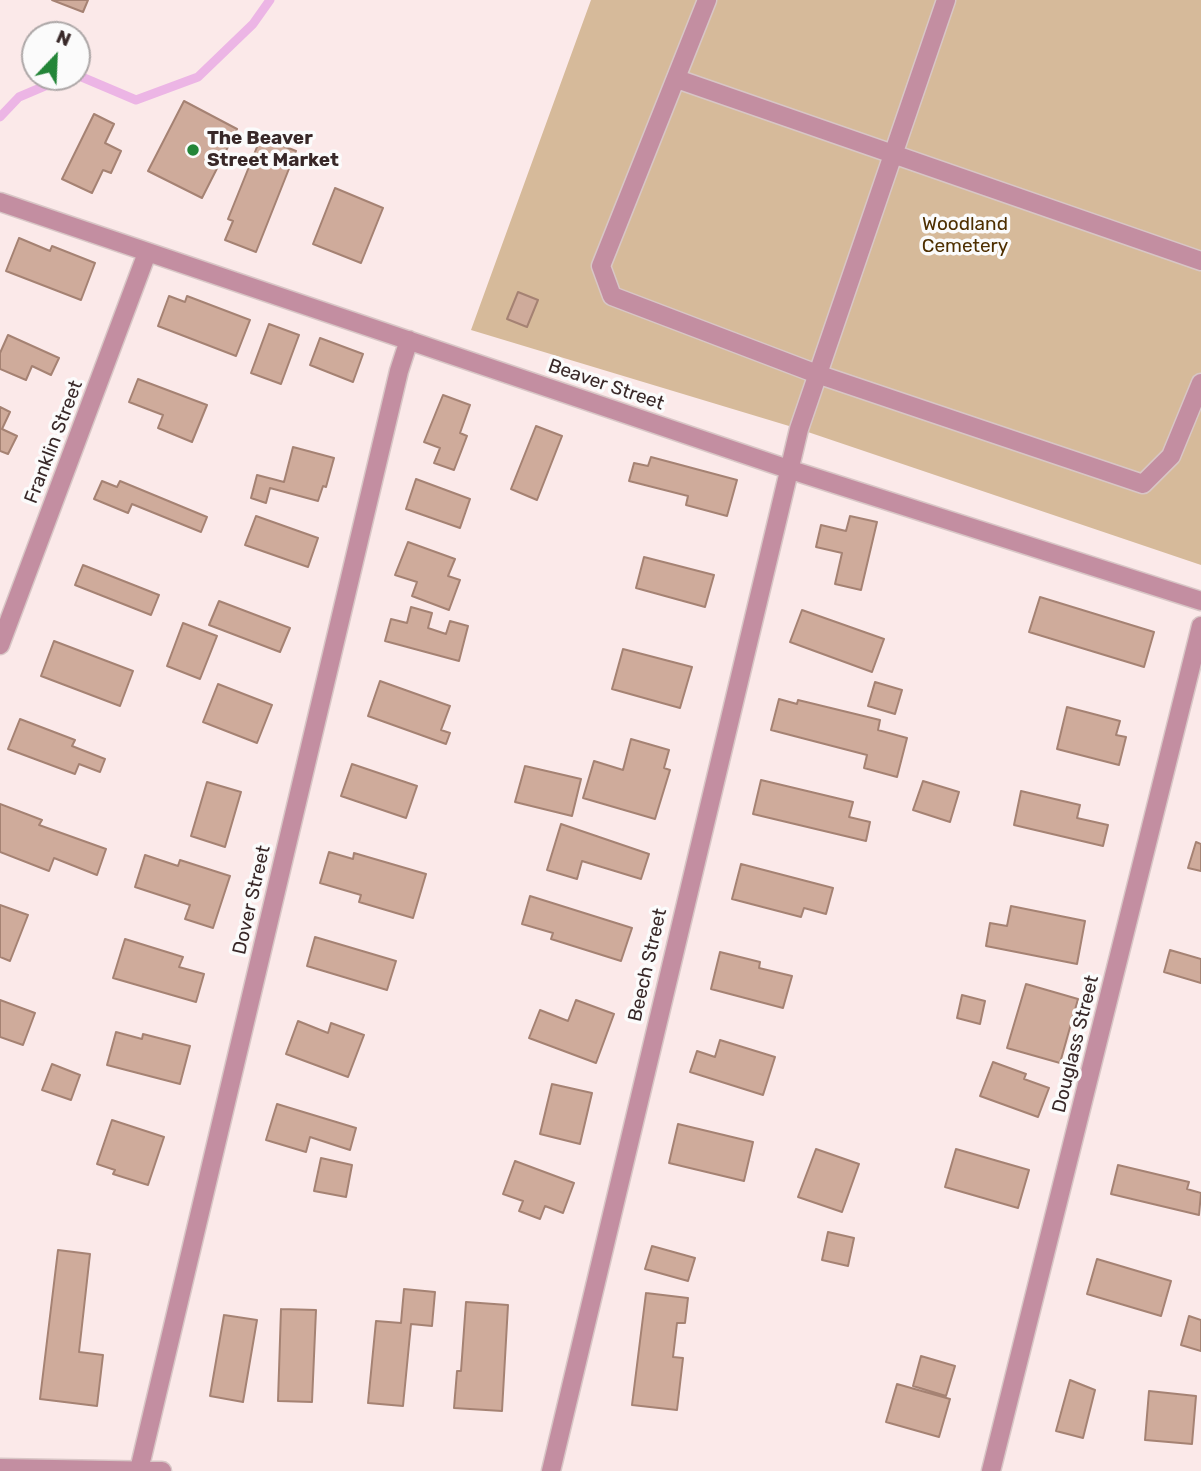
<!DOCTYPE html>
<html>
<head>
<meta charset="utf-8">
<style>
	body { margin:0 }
	#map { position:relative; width:1201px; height:1471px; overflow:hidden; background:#fbe9e9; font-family:Rubik,sans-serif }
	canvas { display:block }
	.north { position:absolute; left:21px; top:21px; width:70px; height:70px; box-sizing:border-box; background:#fbfbfb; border:2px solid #ada7a7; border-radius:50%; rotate:23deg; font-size:19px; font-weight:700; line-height:28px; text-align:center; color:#382828 }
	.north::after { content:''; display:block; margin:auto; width:24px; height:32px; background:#238538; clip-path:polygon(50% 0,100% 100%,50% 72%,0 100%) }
</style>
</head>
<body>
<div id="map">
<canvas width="1201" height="1471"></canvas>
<div class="north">N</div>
</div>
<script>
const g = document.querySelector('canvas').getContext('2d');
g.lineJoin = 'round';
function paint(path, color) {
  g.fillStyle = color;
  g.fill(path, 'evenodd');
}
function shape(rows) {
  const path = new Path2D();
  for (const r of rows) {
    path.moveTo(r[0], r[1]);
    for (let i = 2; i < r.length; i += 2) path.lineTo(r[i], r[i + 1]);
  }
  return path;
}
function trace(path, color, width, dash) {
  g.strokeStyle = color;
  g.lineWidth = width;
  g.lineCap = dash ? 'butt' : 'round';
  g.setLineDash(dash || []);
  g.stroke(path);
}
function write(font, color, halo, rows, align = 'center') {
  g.font = font + ' Rubik,sans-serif';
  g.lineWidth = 7;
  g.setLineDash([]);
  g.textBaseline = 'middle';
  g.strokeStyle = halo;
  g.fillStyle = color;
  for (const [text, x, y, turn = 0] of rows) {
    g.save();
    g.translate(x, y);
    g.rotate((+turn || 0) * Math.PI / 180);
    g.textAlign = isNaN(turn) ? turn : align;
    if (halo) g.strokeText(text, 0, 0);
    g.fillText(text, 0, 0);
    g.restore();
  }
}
const green = shape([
	[591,0,1201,0,1201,565,799,429,471,330]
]);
const stream = shape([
	[77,75,136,100,198,77,253,24,270,0],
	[0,117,19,97,66,77]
]);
const building = shape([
	[52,0,88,0,83,12,52,0],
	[184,101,237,129,202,198,148,171,184,101],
	[94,114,114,124,105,143,121,151,111,173,103,170,92,193,62,179,94,114],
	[261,137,296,151,256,252,225,240,233,221,228,219,261,137],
	[335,188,383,208,361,263,313,244,335,188],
	[19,238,50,251,52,246,95,263,81,300,6,271,19,238],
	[518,292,538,300,527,327,507,319,518,292],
	[169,296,185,302,187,296,250,320,236,356,158,326,169,296],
	[269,324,299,335,281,384,251,373,269,324],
	[8,335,59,358,51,375,32,366,26,380,0,369,0,353,8,335],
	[320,338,363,354,353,382,310,365,320,338],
	[138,379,207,405,192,442,158,428,163,415,129,402,138,379],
	[443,395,470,405,460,433,467,436,454,470,434,463,440,448,424,442,443,395],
	[0,407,10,412,2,429,17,436,8,454,0,451,0,407],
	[536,426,562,436,537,500,511,489,536,426],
	[293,447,334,458,326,487,323,486,318,501,270,488,266,503,251,498,257,475,284,482,293,447],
	[651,457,737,480,727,516,686,505,688,496,629,481,634,463,648,466,651,457],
	[416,479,470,499,460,528,406,509,416,479],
	[102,481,117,487,120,481,207,517,201,532,132,504,128,513,94,499,102,481],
	[256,516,318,538,308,567,245,545,256,516],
	[850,516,877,522,861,590,835,584,842,553,816,547,821,525,846,531,850,516],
	[408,542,455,559,448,576,460,580,449,610,412,596,417,582,395,575,408,542],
	[644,557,714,575,705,607,636,588,644,557],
	[83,565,159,595,151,615,75,585,83,565],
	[1040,597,1154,632,1144,667,1029,632,1040,597],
	[219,601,290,628,280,652,209,625,219,601],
	[411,607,432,613,428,628,446,634,450,621,468,626,459,661,385,641,391,619,407,623,411,607],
	[802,610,884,639,872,672,790,642,802,610],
	[183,623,217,636,200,679,167,666,183,623],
	[54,641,133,671,120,706,41,676,54,641],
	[623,649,692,667,680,708,612,689,623,649],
	[380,681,450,706,441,730,450,733,446,744,368,716,380,681],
	[875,682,902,690,895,714,868,706,875,682],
	[218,684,272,705,257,743,203,722,218,684],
	[779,699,797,704,798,700,880,720,878,730,907,738,897,777,864,768,867,755,771,730,779,699],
	[1067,707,1120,721,1116,735,1126,737,1119,765,1057,749,1067,707],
	[20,719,75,740,72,746,105,759,100,772,79,764,75,774,8,749,20,719],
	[631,739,669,750,664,768,670,770,655,819,583,798,594,761,623,770,631,739],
	[352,764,417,786,406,818,341,796,352,764],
	[525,766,581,779,572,816,515,802,525,766],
	[761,780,853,802,849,817,870,822,866,841,753,814,761,780],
	[923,781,959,792,950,822,913,810,923,781],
	[207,782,241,792,225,847,191,836,207,782],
	[1021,791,1080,805,1077,818,1108,825,1103,846,1014,825,1021,791],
	[0,804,42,820,39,825,106,849,97,875,54,858,49,871,0,852,0,804],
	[561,824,649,854,641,879,582,861,577,879,547,870,561,824],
	[1196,842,1201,844,1201,871,1188,868,1196,842],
	[329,852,353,859,354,853,426,874,413,918,359,902,361,895,320,883,329,852],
	[145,855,178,866,180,860,230,876,213,928,185,919,190,905,135,887,145,855],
	[741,864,833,888,826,914,804,908,801,917,732,899,741,864],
	[530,896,632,928,621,961,551,939,553,933,522,924,530,896],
	[0,905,28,915,10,961,0,957,0,905],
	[1011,906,1085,921,1077,964,986,946,990,923,1007,926,1011,906],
	[315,937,396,961,387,990,307,966,315,937],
	[125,939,183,957,179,967,204,974,196,1002,113,978,125,939],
	[1170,950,1201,959,1201,983,1164,972,1170,950],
	[720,952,760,962,759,968,792,976,783,1008,711,989,720,952],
	[1026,984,1078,999,1060,1063,1007,1048,1026,984],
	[962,995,985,1001,980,1024,957,1018,962,995],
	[0,1000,35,1013,23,1045,0,1037,0,1000],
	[576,1000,614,1014,596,1063,529,1038,540,1010,568,1021,576,1000],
	[298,1021,328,1033,331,1023,364,1035,348,1077,286,1054,298,1021],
	[116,1032,142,1039,143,1034,190,1046,180,1084,107,1065,116,1032],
	[720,1040,775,1057,763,1095,690,1072,697,1051,715,1057,720,1040],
	[993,1062,1026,1074,1024,1079,1049,1088,1038,1117,980,1096,993,1062],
	[52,1064,80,1075,71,1100,42,1090,52,1064],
	[552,1084,592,1093,580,1144,540,1134,552,1084],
	[277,1104,356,1128,350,1150,310,1137,306,1152,266,1140,277,1104],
	[112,1120,164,1137,148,1185,113,1174,115,1170,97,1164,112,1120],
	[678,1124,753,1142,744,1181,669,1163,678,1124],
	[816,1149,859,1164,842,1212,798,1197,816,1149],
	[956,1149,1029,1170,1018,1208,945,1187,956,1149],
	[321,1158,352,1165,346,1197,314,1191,321,1158],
	[515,1161,574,1183,563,1213,545,1206,540,1219,519,1211,523,1201,503,1194,515,1161],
	[1118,1165,1189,1182,1187,1189,1201,1193,1199,1215,1111,1194,1118,1165],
	[828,1232,854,1238,848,1266,822,1260,828,1232],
	[652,1246,695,1258,688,1281,645,1269,652,1246],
	[58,1250,90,1254,79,1352,103,1355,97,1406,40,1399,58,1250],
	[1097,1259,1171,1281,1161,1316,1087,1294,1097,1259],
	[404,1289,435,1292,432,1326,411,1324,403,1406,368,1403,376,1321,401,1323,404,1289],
	[646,1293,688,1298,685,1323,677,1323,673,1357,683,1358,677,1410,632,1405,646,1293],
	[466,1302,508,1305,502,1411,454,1408,457,1371,461,1371,466,1302],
	[281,1309,316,1310,312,1402,278,1401,281,1309],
	[224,1315,257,1320,243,1402,210,1396,224,1315],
	[1189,1316,1201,1320,1201,1351,1181,1345,1189,1316],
	[921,1356,955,1366,946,1396,913,1386,921,1356],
	[1070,1380,1095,1390,1083,1438,1056,1431,1070,1380],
	[897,1384,950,1399,939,1437,886,1422,897,1384],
	[1149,1391,1196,1396,1192,1444,1145,1440,1149,1391]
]);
const minor = shape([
	[707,0,601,266,612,296,817,374,1143,484,1171,456,1201,383],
	[677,79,1201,261],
	[0,202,788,469,1201,601],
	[0,645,147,253],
	[0,1468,162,1471],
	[139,1470,399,371,409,340],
	[551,1471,799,429,946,0],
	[991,1471,1201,626]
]);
const markers = [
	[193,150,7,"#238538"]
];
const poiNames = [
	["The Beaver",207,139],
	["Street Market",207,161]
];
const parkNames = [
	["Woodland",965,225],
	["Cemetery",965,247]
];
const streetNames = [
	["Beaver Street",606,385,19],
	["Franklin Street",54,442,-69],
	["Dover Street",252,900,-77],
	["Beech Street",648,965,-77],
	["Douglass Street",1076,1044,-76]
];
paint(green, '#d6ba9a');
trace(stream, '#ecb5e5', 9);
paint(building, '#cfab9b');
trace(building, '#a58273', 2);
trace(minor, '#d8c6c6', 21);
trace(minor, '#c38ea1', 18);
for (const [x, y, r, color] of markers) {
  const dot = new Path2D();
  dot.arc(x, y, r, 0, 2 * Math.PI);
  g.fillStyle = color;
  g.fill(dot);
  trace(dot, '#fbfbfb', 2.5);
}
write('bold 19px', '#382828', '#fbfbfb', poiNames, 'left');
write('19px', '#4e2f00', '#fbfbfb', parkNames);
write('19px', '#382828', '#fbfbfb', streetNames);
</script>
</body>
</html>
